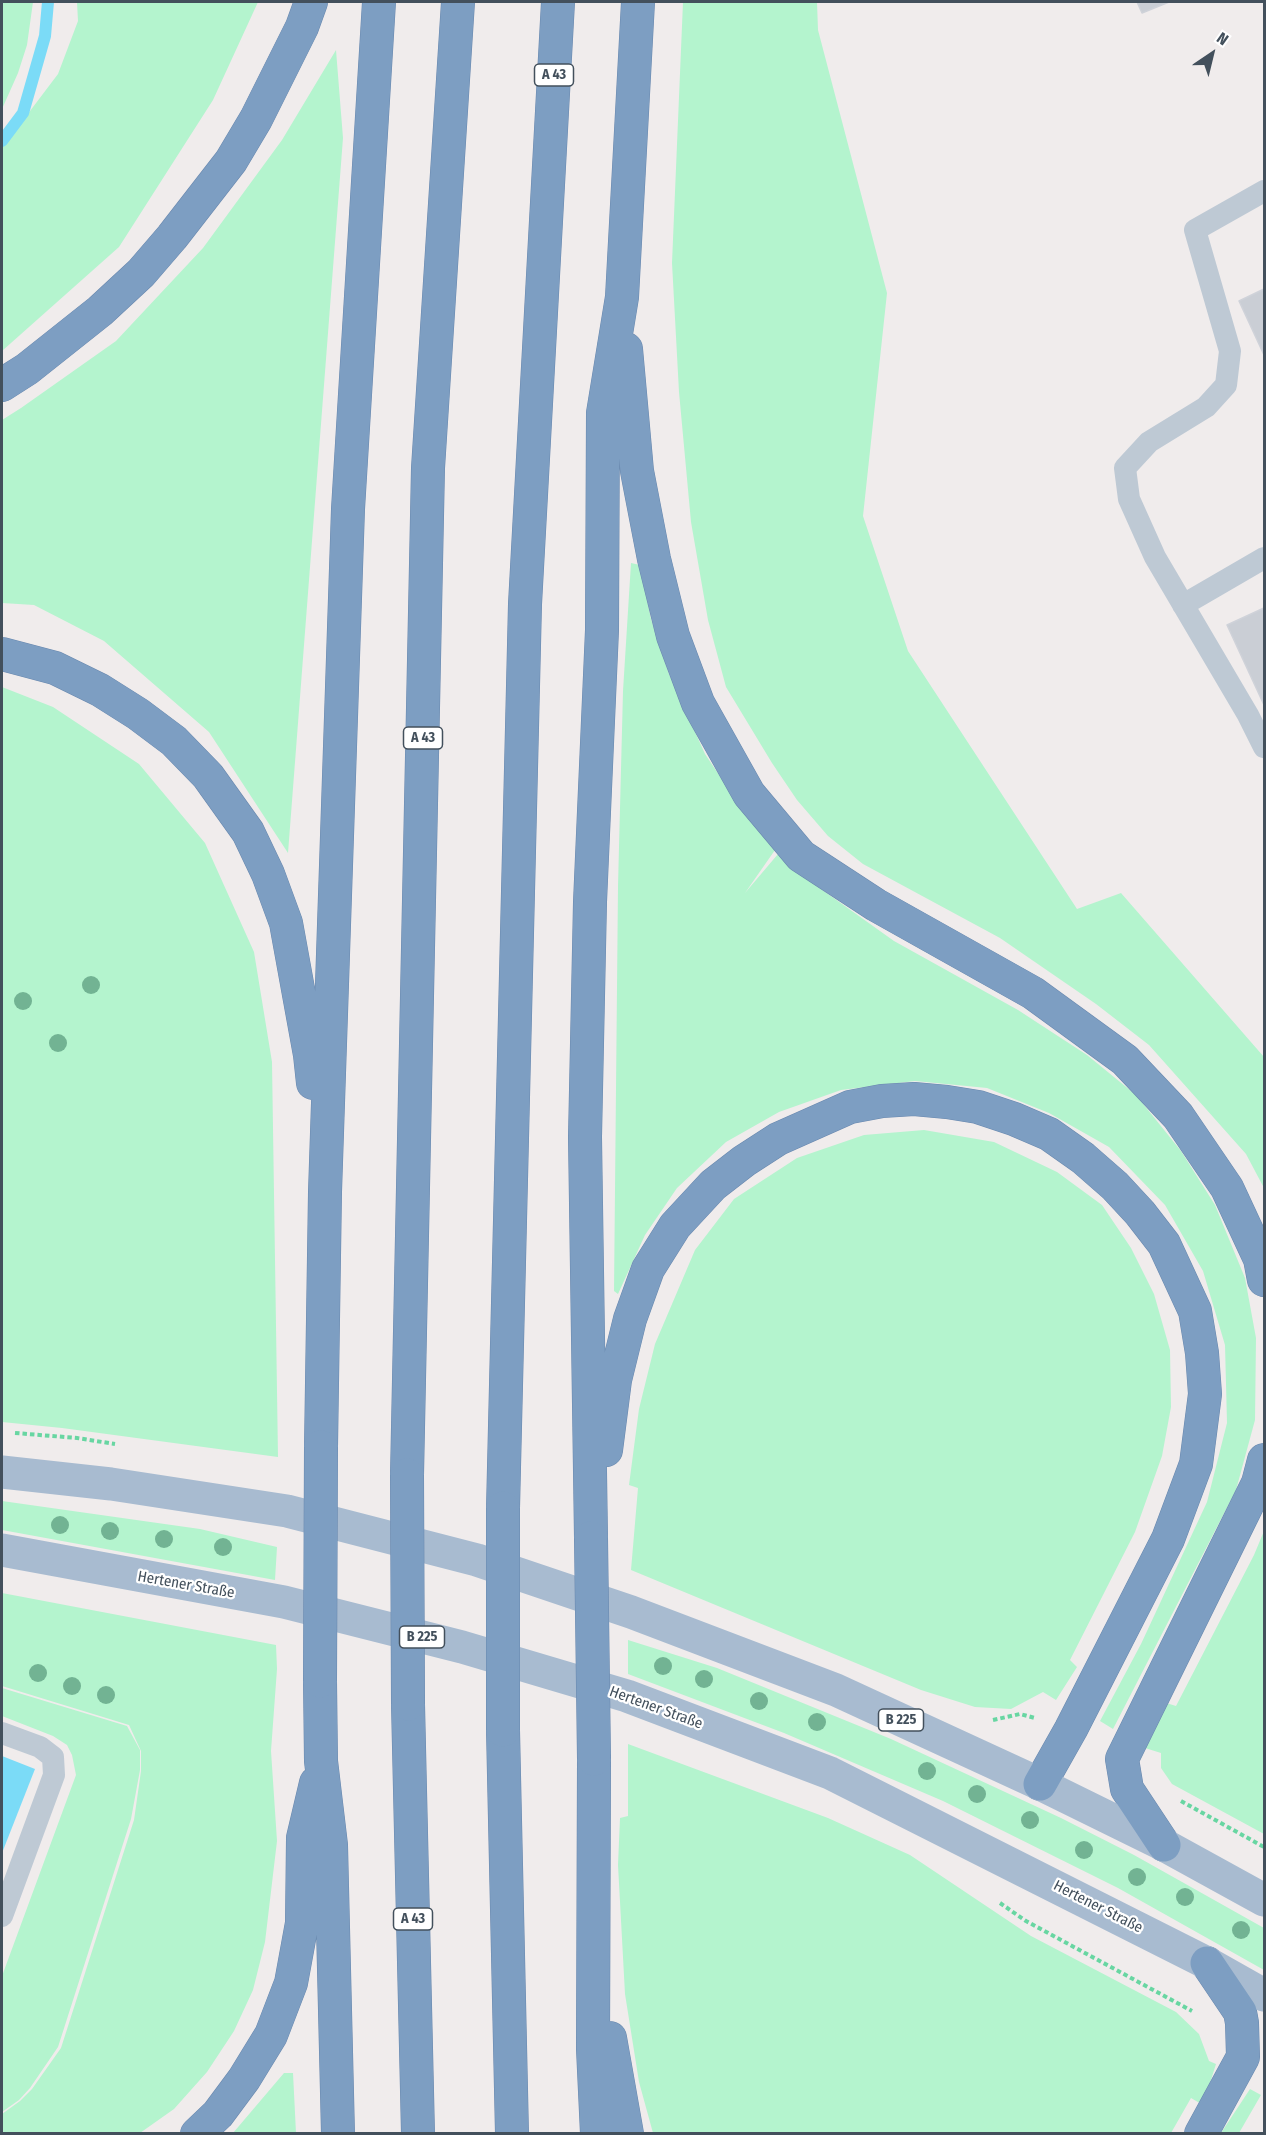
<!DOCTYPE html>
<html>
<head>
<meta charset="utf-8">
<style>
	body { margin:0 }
	#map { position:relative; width:1266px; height:2135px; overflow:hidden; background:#f0ecec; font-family:"Fira Sans Condensed",sans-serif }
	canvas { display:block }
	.frame { position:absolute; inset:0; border:3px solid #43505c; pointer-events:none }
	.north { position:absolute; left:1182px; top:24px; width:60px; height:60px; -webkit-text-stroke:4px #fff; paint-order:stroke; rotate:35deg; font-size:16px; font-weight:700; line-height:24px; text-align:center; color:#43505c }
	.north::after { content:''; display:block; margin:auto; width:21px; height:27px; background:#43505c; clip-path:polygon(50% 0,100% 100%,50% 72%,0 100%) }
</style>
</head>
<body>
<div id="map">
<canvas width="1266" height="2135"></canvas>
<div class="frame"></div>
<div class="north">N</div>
</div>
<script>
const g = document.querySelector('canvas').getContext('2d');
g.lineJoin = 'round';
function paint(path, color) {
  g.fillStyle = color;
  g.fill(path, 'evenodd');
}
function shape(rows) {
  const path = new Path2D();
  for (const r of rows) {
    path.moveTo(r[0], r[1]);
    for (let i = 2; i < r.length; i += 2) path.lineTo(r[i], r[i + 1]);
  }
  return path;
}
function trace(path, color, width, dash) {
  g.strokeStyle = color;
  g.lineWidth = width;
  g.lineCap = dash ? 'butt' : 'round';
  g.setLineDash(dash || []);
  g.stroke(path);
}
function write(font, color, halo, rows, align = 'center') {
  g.font = font + ' "Fira Sans Condensed",sans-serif';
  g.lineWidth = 4.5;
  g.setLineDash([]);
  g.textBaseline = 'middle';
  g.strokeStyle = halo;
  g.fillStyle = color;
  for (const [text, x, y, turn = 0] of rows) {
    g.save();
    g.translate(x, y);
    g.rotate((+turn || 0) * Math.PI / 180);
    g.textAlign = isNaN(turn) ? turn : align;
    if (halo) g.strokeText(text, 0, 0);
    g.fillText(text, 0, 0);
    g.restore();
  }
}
const green = shape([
	[2,2,33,2,27,45,18,73,2,109],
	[77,2,258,2,213,100,119,247,2,351,2,148,58,74,78,21],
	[683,2,817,2,818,30,887,293,863,516,908,651,1077,909,1121,893,1264,1057,1264,1188,1246,1154,1149,1045,1096,1004,1000,938,863,864,828,836,797,800,772,763,726,687,708,620,691,522,679,392,672,263],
	[336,50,343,138,288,853,209,732,104,641,34,605,2,603,2,420,21,408,116,341,203,248,282,140],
	[631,563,640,565,651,619,669,674,705,754,746,815,775,850,745,893,778,854,821,889,894,941,1018,1010,1087,1055,1136,1095,1181,1151,1215,1205,1245,1278,1256,1338,1255,1420,1236,1490,1113,1729,1100,1721,1141,1644,1207,1502,1227,1423,1225,1345,1203,1271,1165,1205,1109,1147,1049,1113,987,1088,915,1081,841,1090,779,1112,726,1142,677,1188,645,1235,618,1294,614,1291,618,886,623,691],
	[2,687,53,707,139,764,205,843,254,952,272,1062,278,1457,62,1428,2,1422],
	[924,1130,994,1142,1057,1172,1102,1205,1131,1248,1154,1294,1170,1350,1171,1407,1162,1456,1135,1532,1070,1660,1077,1667,1056,1700,1043,1692,1011,1709,975,1707,921,1690,631,1570,638,1488,629,1485,639,1409,655,1344,695,1250,734,1199,797,1158,864,1135],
	[2,1501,200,1529,277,1547,275,1580,2,1530],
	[1264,1531,1264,1834,1172,1784,1161,1768,1161,1753,1145,1748,1163,1702,1176,1706,1254,1555],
	[2,1593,276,1645,277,1669,271,1751,277,1841,265,1942,253,1990,234,2031,207,2072,174,2109,140,2133,2,2133,2,2114,20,2101,32,2089,61,2048,134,1820,141,1771,141,1751,129,1725,2,1686],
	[628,1640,717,1668,891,1739,1061,1818,1134,1855,1264,1928,1264,1970,1118,1888,943,1801,784,1733,628,1674],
	[2,1688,127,1726,140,1750,140,1770,131,1819,58,2047,30,2088,19,2100,2,2112,2,1976,76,1775,72,1755,67,1745,53,1736,2,1716],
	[628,1744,828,1818,910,1855,1031,1936,1176,2012,1199,2034,1209,2061,1216,2064,1203,2105,1191,2098,1171,2133,653,2133,639,2082,625,1994,618,1865,620,1818,628,1816],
	[284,2073,293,2073,296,2133,233,2133],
	[1250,2089,1261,2095,1239,2133,1221,2133]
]);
const water = shape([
	[2,1756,35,1769,2,1853]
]);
const stream = shape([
	[2,141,23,113,45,36,48,2]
]);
const building = shape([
	[1137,2,1169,2,1142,13,1137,2],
	[1264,289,1264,355,1239,301,1264,289],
	[1264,608,1264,705,1227,625,1264,608]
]);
const path = shape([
	[15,1433,77,1438,115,1444],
	[993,1720,1020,1714,1035,1718],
	[1181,1801,1264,1847],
	[1000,1903,1026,1921,1192,2011]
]);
const lane = shape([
	[1264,191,1195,230,1230,351,1226,385,1206,407,1149,442,1125,468,1129,499,1155,557,1248,715,1264,747],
	[1183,605,1264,558],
	[2,1733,40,1747,53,1757,54,1775,2,1916]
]);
const primary = shape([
	[2,1472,111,1484,287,1511,477,1560,631,1612,836,1690,1040,1784,1164,1845,1264,1900],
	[2,1550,284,1602,462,1647,627,1696,830,1773,1207,1963,1264,1995]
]);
const highway = shape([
	[626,349,637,471,654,559,673,636,698,703,749,794,801,856,876,905,1033,993,1125,1060,1178,1116,1227,1188,1260,1259,1264,1280],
	[2,385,27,369,100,311,141,273,172,237,231,161,256,119,302,27,311,2],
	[2,654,55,668,100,690,138,714,174,741,208,776,248,832,268,874,286,923,310,1055,313,1083],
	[321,1447,325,1192,348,509,379,2],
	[606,1450,615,1380,630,1319,648,1269,675,1226,713,1185,744,1161,778,1139,850,1107,882,1101,914,1099,947,1102,978,1107,1014,1119,1049,1134,1083,1158,1115,1186,1140,1213,1164,1244,1195,1311,1202,1353,1205,1394,1196,1464,1168,1539,1071,1729,1040,1784],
	[407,1475,428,468,458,2],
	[503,1508,525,604,558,2],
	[591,1538,585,1137,590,902,602,630,603,413,622,297,638,2],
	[320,1681,321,1761,331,1845,338,2134],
	[408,1704,418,2134],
	[503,1730,512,2134],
	[594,1759,593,2049,597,2134],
	[1164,1845,1127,1789,1122,1759,1258,1483,1264,1460],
	[610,2038,627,2134],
	[197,2134,218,2114,244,2079,271,2035,291,1983,302,1923,303,1838,316,1783],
	[1201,2134,1243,2057,1242,2023,1240,2012,1207,1963]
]);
const highwayBridge = shape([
	[407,1475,408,1704],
	[591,1538,594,1759],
	[320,1681,321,1447],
	[503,1730,503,1508]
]);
const trees = [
	[91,985],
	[23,1001],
	[58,1043],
	[60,1525],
	[110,1531],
	[164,1539],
	[223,1547],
	[663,1666],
	[38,1673],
	[704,1679],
	[72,1686],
	[106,1695],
	[759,1701],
	[817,1722],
	[927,1771],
	[977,1794],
	[1030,1820],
	[1084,1850],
	[1137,1877],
	[1185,1897],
	[1241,1930]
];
const shields = [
	[554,75,39],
	[423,738,39],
	[422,1637,45],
	[901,1720,45],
	[413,1919,39]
];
const shieldNames = [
	["A 43",554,75],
	["A 43",423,738],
	["B 225",422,1637],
	["B 225",901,1720],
	["A 43",413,1919]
];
const streetNames = [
	["Hertener Straße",186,1585,10],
	["Hertener Straße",656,1708,20],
	["Hertener Straße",1098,1907,27]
];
paint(green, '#b4f4ce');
paint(water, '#7bdbf7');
trace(stream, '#7bdbf7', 12);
paint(building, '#caced5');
trace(building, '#cfd2d9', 1.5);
trace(highway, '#6988ae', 34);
trace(path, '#68d6a2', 4, [4.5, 3]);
trace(lane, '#bec9d4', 22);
trace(primary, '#a8bbd0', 33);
trace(highway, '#7d9ec2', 33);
trace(highwayBridge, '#6988ae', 34, []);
trace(highwayBridge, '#7d9ec2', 33);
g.fillStyle = '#72b393';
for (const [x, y] of trees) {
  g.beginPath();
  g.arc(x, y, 9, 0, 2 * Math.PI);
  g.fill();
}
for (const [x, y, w] of shields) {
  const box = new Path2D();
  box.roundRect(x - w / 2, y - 11, w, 22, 4.5);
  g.fillStyle = '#fff';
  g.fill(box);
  trace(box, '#43505c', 1.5);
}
write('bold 14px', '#43505c', null, shieldNames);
write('15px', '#43505c', '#fff', streetNames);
</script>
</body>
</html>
